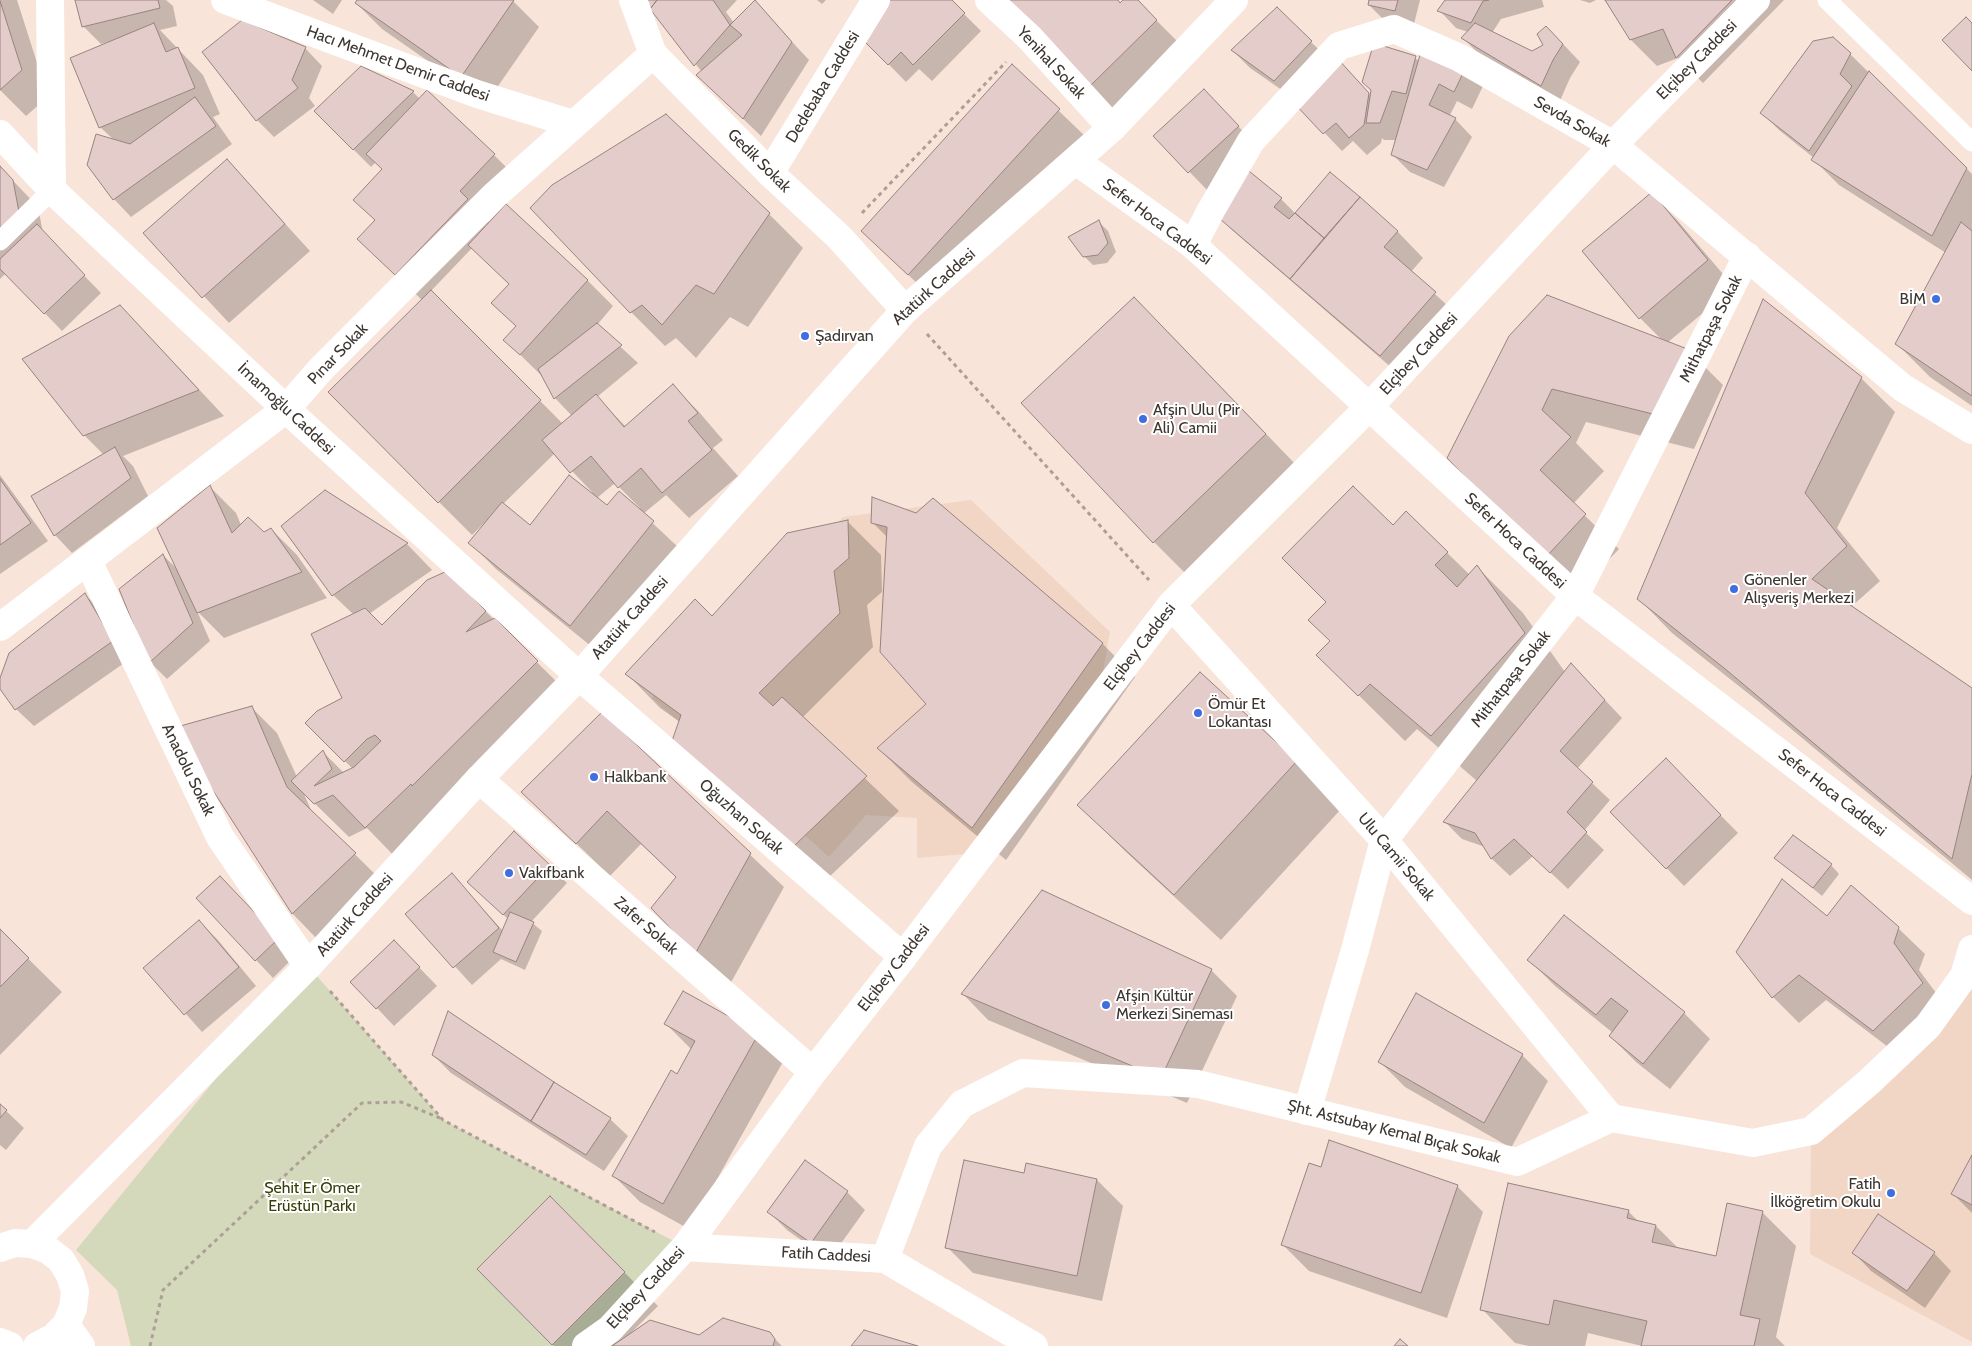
<!DOCTYPE html>
<html>
<head>
<meta charset="utf-8">
<style>
	body { margin:0 }
	canvas { display:block; background:#f8e4d8 }
</style>
</head>
<body>
<canvas width="1972" height="1346"></canvas>
<script>
const g = document.querySelector('canvas').getContext('2d');
g.lineJoin = 'round';
function paint(path, color) {
  g.fillStyle = color;
  g.fill(path, 'evenodd');
}
function shape(rows) {
  const path = new Path2D();
  for (const r of rows) {
    path.moveTo(r[0], r[1]);
    for (let i = 2; i < r.length; i += 2) path.lineTo(r[i], r[i + 1]);
  }
  return path;
}
function trace(path, color, width, dash) {
  g.strokeStyle = color;
  g.lineWidth = width;
  g.lineCap = dash ? 'butt' : 'round';
  g.setLineDash(dash || []);
  g.stroke(path);
}
function write(font, color, halo, rows, align = 'center') {
  g.font = font + ' Cabin,sans-serif';
  g.lineWidth = 4;
  g.setLineDash([]);
  g.textBaseline = 'middle';
  g.strokeStyle = halo;
  g.fillStyle = color;
  for (const [text, x, y, turn = 0] of rows) {
    g.save();
    g.translate(x, y);
    g.rotate((+turn || 0) * Math.PI / 180);
    g.textAlign = isNaN(turn) ? turn : align;
    if (halo) g.strokeText(text, 0, 0);
    g.fillText(text, 0, 0);
    g.restore();
  }
}
const built = shape([
	[971,500,1110,632,1099,694,965,854,917,858,917,818,866,815,829,857,652,698,724,619,739,631,843,517],
	[1972,985,1972,1342,1810,1254,1811,1131]
]);
const green = shape([
	[308,966,443,1120,685,1247,586,1346,131,1346,117,1290,76,1250]
]);
const shadow = shape([
	[0,0,17,0,48,97,26,116,0,90],
	[77,0,166,0,173,6,177,26,160,30,203,75,220,114,213,117,232,144,131,217,114,199,114,140,100,127,108,43,108,42,101,44,83,26],
	[313,0,342,0,333,14],
	[358,0,512,0,539,27,487,102,382,29,356,3],
	[647,0,737,0,726,12,734,23,755,2,809,60,761,136,716,93,702,72,651,8],
	[817,0,826,0,822,4],
	[950,0,981,31,932,81,919,69,906,82,861,36],
	[1116,0,1121,4,1125,0,1136,0,1182,46,1113,114,1088,88],
	[1371,0,1420,0,1413,28,1387,23,1369,5],
	[1446,0,1542,0,1544,7,1501,19,1492,33,1532,53,1544,46,1546,27,1564,45,1580,62,1570,78,1559,103,1481,56,1463,38,1468,32,1456,28,1439,10],
	[1580,0,1596,0,1590,3],
	[1607,0,1784,0,1703,83,1678,58,1657,66,1630,39],
	[1311,42,1329,59,1292,97,1250,68,1232,50],
	[305,48,322,66,309,98,315,106,274,137,257,120],
	[1423,50,1483,86,1472,109,1457,101,1449,117,1455,119,1472,137,1444,187,1410,172,1392,154,1396,140,1384,140,1382,138,1381,143,1367,155,1353,141,1342,151,1294,101,1354,77,1371,96,1415,58,1419,61],
	[1850,54,1972,174,1972,406,1930,377,1897,344,1946,253,1839,185,1813,159,1814,158,1779,130,1762,113],
	[1012,66,1085,136,935,300,889,257],
	[361,67,413,92,420,99,427,92,494,155,520,181,485,218,490,223,587,280,613,306,597,325,638,363,597,397,626,427,673,386,699,412,723,440,713,448,738,476,689,518,666,495,643,514,679,548,597,651,496,569,470,543,485,525,484,523,472,535,329,392,422,300,358,239,376,221,384,170,376,162,371,167,353,149],
	[472,248,510,285,493,303,517,327,505,340,544,378,555,398,572,416,563,424,431,291],
	[555,453,592,492,530,526,503,504],
	[615,483,640,508,639,510,608,507,597,498],
	[1221,108,1255,144,1207,190,1155,136],
	[227,160,310,251,229,323,145,233],
	[0,167,38,207,43,233,101,293,62,331,6,273,0,279],
	[1330,173,1398,232,1423,258,1411,272,1461,318,1407,381,1232,230,1215,213,1281,199,1296,214],
	[1651,194,1677,220,1734,287,1667,343,1689,351,1723,385,1694,449,1586,422,1576,443,1604,471,1573,504,1619,549,1581,589,1525,537,1510,337,1663,341,1640,318],
	[769,214,803,248,748,327,730,317,696,358,676,338,665,346,631,312],
	[1099,222,1108,231,1116,252,1107,263,1093,265,1084,256],
	[1763,301,1861,378,1895,412,1837,528,1880,581,1851,607,1972,690,1972,880,1759,702,1672,633,1639,599],
	[1168,332,1299,468,1187,575,1154,542],
	[146,333,224,416,123,456,133,466,148,496,72,553,55,535,33,496,104,455,84,435],
	[0,475,48,541,0,574],
	[210,487,236,513,241,525,264,533,271,529,297,555,327,598,224,638,197,611,210,641,167,679,150,662,163,555,178,570],
	[325,492,407,544,432,570,369,614,382,627,446,572,570,695,399,861,367,828,349,837,303,792,312,812,381,880,318,940,293,914,175,729,251,707,277,733,297,777,323,752,344,773,353,769,306,723,344,699,354,615,333,595],
	[873,499,1102,643,1135,677,1006,860,912,782,878,748,928,704,888,538,872,522],
	[1406,513,1470,575,1477,567,1523,613,1565,672,1588,682,1622,718,1577,769,1610,800,1584,831,1604,850,1568,889,1533,856,1510,876,1492,859,1485,847,1462,839,1445,822,1477,781,1417,729,1405,741,1318,655,1332,641,1327,602],
	[847,521,881,555,882,592,867,605,873,647,802,718,899,811,828,878,708,774,680,722,660,708,627,674,712,617],
	[85,595,103,612,130,659,34,726,16,709,0,687,0,682],
	[602,714,784,887,729,986,696,953,677,878,641,844,610,876,523,792],
	[1296,762,1342,808,1221,940,1125,851,1079,805],
	[1683,777,1738,833,1684,886,1612,812],
	[1776,858,1831,865,1839,874,1822,896],
	[549,866,567,883,531,922,542,931,525,970,501,959,472,985,407,914,452,875,503,931,508,919,486,899],
	[238,895,295,956,273,978,256,960],
	[1827,918,1898,928,1925,954,1919,970,1948,1009,1900,1056,1826,1000,1799,1023,1773,997,1737,952],
	[199,921,217,939,256,986,202,1032,145,968],
	[0,931,62,992,0,1055],
	[412,960,437,986,394,1026,377,1008],
	[1529,960,1684,1013,1710,1039,1670,1089,1636,1062,1610,1036,1613,1033,1555,986],
	[1211,970,1237,996,1187,1103,988,1020,963,994],
	[1417,995,1522,1055,1548,1081,1511,1148,1405,1087,1379,1061],
	[449,1013,610,1119,628,1136,604,1171,451,1073,433,1055],
	[666,1024,758,1034,784,1060,689,1229,640,1202,614,1176,692,1050],
	[0,1105,24,1128,6,1150,0,1145],
	[1972,1157,1972,1213,1952,1193],
	[805,1162,847,1192,865,1210,829,1260,787,1230,769,1212],
	[1321,1169,1457,1186,1483,1212,1447,1318,1309,1271,1283,1245],
	[1025,1174,1097,1180,1123,1206,1102,1301,973,1273,947,1247],
	[550,1198,658,1306,632,1332,633,1333,699,1336,769,1333,782,1346,554,1346,478,1269],
	[1628,1211,1639,1222,1656,1226,1679,1249,1717,1258,1762,1212,1796,1246,1776,1337,1785,1346,1642,1346,1588,1333,1585,1346,1529,1346,1515,1343,1482,1309],
	[1854,1253,1934,1253,1951,1271,1925,1308,1871,1271]
]);
const building = shape([
	[75,0,158,0,160,8,82,27,75,0],
	[357,0,514,0,461,77,355,3,357,0],
	[646,0,657,0,650,9,646,0],
	[657,0,713,0,730,25,694,66,650,9,657,0],
	[755,0,792,42,743,119,696,75,742,35,730,25,755,0],
	[880,0,952,0,965,13,913,65,901,52,888,65,859,36,880,0],
	[999,0,1118,0,1120,3,1123,0,1138,0,1157,20,1087,89,999,0],
	[1369,0,1398,0,1395,11,1368,5,1369,0],
	[1445,0,1489,0,1483,1,1471,23,1437,11,1445,0],
	[1605,0,1732,0,1676,58,1663,29,1630,40,1605,0],
	[0,1,22,70,0,90,0,1],
	[1277,7,1312,41,1274,81,1231,50,1277,7],
	[1966,17,1972,23,1972,71,1942,40,1966,17],
	[242,20,306,47,292,80,298,88,256,121,202,52,242,20],
	[154,23,166,52,178,47,195,88,99,128,70,58,154,23],
	[1475,23,1532,51,1543,45,1537,34,1546,26,1563,44,1553,60,1541,86,1461,38,1475,23],
	[1833,37,1851,53,1840,74,1852,86,1809,151,1760,113,1813,41,1833,37],
	[1374,43,1416,56,1406,94,1392,91,1380,123,1366,123,1371,90,1362,82,1374,43],
	[1422,48,1466,67,1454,92,1439,84,1429,105,1456,118,1427,170,1391,155,1422,48],
	[1337,58,1369,93,1364,125,1349,138,1336,123,1323,134,1292,101,1337,58],
	[1012,64,1060,109,908,275,861,231,1012,64],
	[361,66,414,91,353,150,314,111,361,66],
	[1869,71,1967,168,1932,236,1811,160,1869,71],
	[1204,89,1239,126,1188,173,1153,136,1204,89],
	[427,90,495,154,460,191,468,199,395,275,357,239,375,220,353,200,382,169,366,154,427,90],
	[195,97,216,126,113,200,87,165,96,134,130,144,195,97],
	[666,114,770,213,714,294,696,285,662,325,642,305,630,313,530,208,552,185,666,114],
	[227,159,285,224,202,298,143,233,227,159],
	[0,166,13,180,19,212,0,230,0,166],
	[1249,171,1282,198,1274,207,1289,219,1295,213,1324,238,1290,279,1213,213,1249,171],
	[1330,172,1360,197,1324,238,1295,213,1330,172],
	[1652,192,1708,260,1639,319,1582,251,1652,192],
	[1360,197,1398,231,1384,247,1436,292,1380,356,1290,279,1360,197],
	[506,204,588,280,520,355,503,340,516,326,491,303,509,284,468,245,506,204],
	[1099,220,1108,243,1098,255,1083,257,1068,237,1099,220],
	[1961,222,1972,231,1972,396,1895,344,1961,222],
	[37,224,85,275,44,314,0,269,0,259,37,224],
	[431,290,541,400,438,503,328,392,431,290],
	[1547,295,1690,350,1661,416,1552,389,1542,410,1571,437,1540,470,1586,514,1546,557,1490,503,1447,458,1509,336,1547,295],
	[1134,297,1266,434,1153,543,1021,403,1134,297],
	[1763,299,1862,377,1805,493,1847,546,1812,579,1972,688,1972,774,1952,859,1724,668,1637,599,1763,299],
	[120,305,199,390,83,436,22,359,120,305],
	[597,323,622,345,554,399,538,369,597,323],
	[673,384,698,413,688,421,712,450,662,493,641,468,618,488,591,456,570,473,542,440,596,394,624,427,673,384],
	[115,447,131,478,54,536,31,496,115,447],
	[569,475,607,505,619,491,654,521,570,626,468,543,502,502,530,525,569,475],
	[0,479,31,523,0,545,0,479],
	[210,485,232,533,248,517,264,532,271,528,302,572,197,613,157,528,210,485],
	[1353,486,1393,525,1406,511,1448,552,1435,565,1457,587,1477,565,1525,633,1431,736,1370,684,1358,696,1316,655,1330,641,1308,620,1326,602,1282,558,1353,486],
	[325,490,408,543,332,596,281,526,325,490],
	[872,497,916,513,933,498,1103,643,972,828,877,748,926,704,880,652,887,527,871,523,872,497],
	[848,520,849,558,834,571,840,613,759,693,773,706,782,697,867,776,794,846,672,741,681,715,625,674,695,599,712,616,787,533,848,520],
	[163,554,193,623,149,663,119,589,163,554],
	[447,571,486,611,466,632,495,618,538,661,412,786,411,784,365,828,333,795,314,804,291,781,323,750,332,769,314,786,354,767,381,741,375,735,367,739,344,762,305,723,317,711,342,698,311,634,365,608,382,625,427,580,447,571],
	[85,593,113,641,15,710,0,689,0,678,9,653,85,593],
	[1571,663,1605,700,1560,751,1593,782,1567,812,1587,832,1550,873,1514,839,1491,859,1475,833,1443,822,1571,663],
	[1200,672,1297,761,1174,895,1077,805,1200,672],
	[252,706,287,787,356,853,292,914,173,728,252,706],
	[602,712,751,853,695,954,651,908,676,877,607,811,576,844,521,792,602,712],
	[1666,758,1721,815,1666,869,1610,812,1666,758],
	[514,831,550,865,503,915,467,882,514,831],
	[1793,835,1832,864,1813,888,1774,858,1793,835],
	[452,873,499,928,453,968,405,914,452,873],
	[220,876,279,938,255,961,196,898,220,876],
	[1782,879,1827,916,1851,885,1899,927,1894,943,1923,983,1873,1031,1799,975,1772,998,1736,952,1782,879],
	[1042,890,1212,969,1161,1078,961,994,1042,890],
	[510,912,534,922,516,962,493,952,510,912],
	[1564,915,1685,1012,1643,1064,1609,1036,1628,1011,1611,998,1596,1015,1527,960,1564,915],
	[199,920,239,967,184,1015,143,968,199,920],
	[0,929,29,958,0,987,0,929],
	[394,940,420,967,376,1009,350,982,394,940],
	[683,991,759,1033,663,1204,612,1176,671,1070,677,1074,695,1041,664,1024,683,991],
	[1416,993,1523,1054,1484,1123,1378,1062,1416,993],
	[448,1011,554,1082,531,1121,432,1055,448,1011],
	[554,1082,611,1118,586,1155,531,1121,554,1082],
	[0,1104,7,1110,0,1118,0,1104],
	[1329,1140,1458,1185,1421,1293,1281,1245,1309,1163,1321,1167,1329,1140],
	[1972,1155,1972,1205,1951,1194,1972,1155],
	[805,1160,848,1191,811,1243,767,1212,805,1160],
	[964,1160,1024,1173,1026,1163,1097,1179,1077,1276,945,1248,964,1160],
	[1508,1183,1629,1210,1627,1218,1656,1225,1652,1242,1716,1256,1727,1203,1763,1211,1740,1315,1760,1319,1754,1346,1641,1346,1647,1321,1554,1300,1549,1325,1480,1310,1508,1183],
	[550,1196,625,1272,552,1345,477,1269,550,1196],
	[1878,1214,1935,1252,1907,1291,1852,1253,1878,1214],
	[723,1318,770,1332,775,1339,773,1346,612,1346,650,1320,699,1335,723,1318],
	[864,1330,918,1346,851,1346,864,1330],
	[1400,1339,1408,1346,1394,1346,1400,1339]
]);
const path = shape([
	[862,213,1006,62],
	[927,334,1149,580],
	[330,991,443,1120,655,1232],
	[150,1346,163,1290,362,1103,401,1102,440,1118]
]);
const lane = shape([
	[1827,0,1972,142],
	[0,241,52,190]
]);
const street = shape([
	[225,0,477,94,573,124],
	[633,0,653,54,770,173,839,237,905,310],
	[989,0,1029,37,1112,128],
	[0,134,52,190,286,409,579,676,903,957],
	[1193,245,1210,212,1251,141,1339,46,1394,29,1460,58,1613,145,1903,388,1972,430],
	[88,561,220,837,308,966],
	[1171,605,1384,840,1611,1118],
	[479,779,813,1072],
	[1307,1111,1355,950,1384,840,1575,596,1747,256]
]);
const secondary = shape([
	[50,0,52,190],
	[1076,161,1193,245,1575,596,1972,901],
	[770,173,876,0],
	[0,627,286,409,321,369,495,195,653,54],
	[32,1244,308,966,479,779,579,676,905,310,1112,128,1234,0],
	[685,1247,885,1259,1034,1346],
	[0,1248,15,1243,32,1244,48,1250,61,1260,70,1275,75,1291,73,1308,66,1325,54,1337,37,1346],
	[885,1259,928,1146,962,1104,1023,1073,1198,1084,1517,1162,1611,1118,1753,1143,1811,1131,1869,1082,1928,1026,1964,976,1972,949],
	[66,1325,81,1346],
	[0,1342,10,1346],
	[586,1346,610,1329,685,1247,813,1072,903,957,1171,605,1369,407,1613,145,1756,0]
]);
const markers = [
	[1936,299,5,"#416edf"],
	[805,336,5,"#416edf"],
	[1143,419,5,"#416edf"],
	[1734,589,5,"#416edf"],
	[1198,713,5,"#416edf"],
	[594,777,5,"#416edf"],
	[509,873,5,"#416edf"],
	[1106,1005,5,"#416edf"],
	[1891,1193,5,"#416edf"]
];
const streetNames = [
	["Elçibey Caddesi",1697,60,-45],
	["Yenihal Sokak",1051,63,47],
	["Hacı Mehmet Demir Caddesi",398,64,20],
	["Dedebaba Caddesi",823,87,-59],
	["Sevda Sokak",1572,122,30],
	["Gedik Sokak",759,161,45],
	["Sefer Hoca Caddesi",1157,222,37],
	["Atatürk Caddesi",934,287,-42],
	["Mithatpaşa Sokak",1711,329,-63],
	["Pınar Sokak",338,354,-46],
	["Elçibey Caddesi",1419,354,-47],
	["İmamoğlu Caddesi",286,409,43],
	["Sefer Hoca Caddesi",1515,541,43],
	["Atatürk Caddesi",630,618,-48],
	["Elçibey Caddesi",1140,647,-52],
	["Mithatpaşa Sokak",1511,679,-52],
	["Anadolu Sokak",188,770,64],
	["Sefer Hoca Caddesi",1832,793,38],
	["Oğuzhan Sokak",741,817,41],
	["Ulu Camii Sokak",1396,857,50],
	["Atatürk Caddesi",355,915,-48],
	["Zafer Sokak",646,926,41],
	["Elçibey Caddesi",894,968,-52],
	["Şht. Astsubay Kemal Bıçak Sokak",1394,1132,14],
	["Fatih Caddesi",826,1255,3],
	["Elçibey Caddesi",646,1288,-47]
];
const poiNames = [
	["BİM",1926,299,"right"],
	["Şadırvan",815,336],
	["Afşin Ulu (Pir",1153,410],
	["Ali) Camii",1153,428],
	["Gönenler",1744,580],
	["Alışveriş Merkezi",1744,598],
	["Ömür Et",1208,704],
	["Lokantası",1208,722],
	["Halkbank",604,777],
	["Vakıfbank",519,873],
	["Afşin Kültür",1116,996],
	["Merkezi Sineması",1116,1014],
	["Fatih",1881,1184,"right"],
	["İlköğretim Okulu",1881,1202,"right"]
];
const parkNames = [
	["Şehit Er Ömer",312,1188],
	["Erüstün Parkı",312,1206]
];
paint(built, '#f1d6c5');
paint(green, '#d4d9bb');
paint(shadow, '#0003');
paint(building, '#e4ccca');
trace(building, '#998380', 1);
trace(path, '#ae9f96', 3, [4, 4]);
trace(lane, '#fff', 19);
trace(street, '#fff', 28);
trace(secondary, '#fff', 28);
for (const [x, y, r, color] of markers) {
  const dot = new Path2D();
  dot.arc(x, y, r, 0, 2 * Math.PI);
  g.fillStyle = color;
  g.fill(dot);
  trace(dot, '#fff', 2);
}
write('16px', '#3c3530', '#fff', streetNames);
write('16px', '#3c3530', '#fff', poiNames, 'left');
write('16px', '#393e08', '#fff', parkNames);
</script>
</body>
</html>
